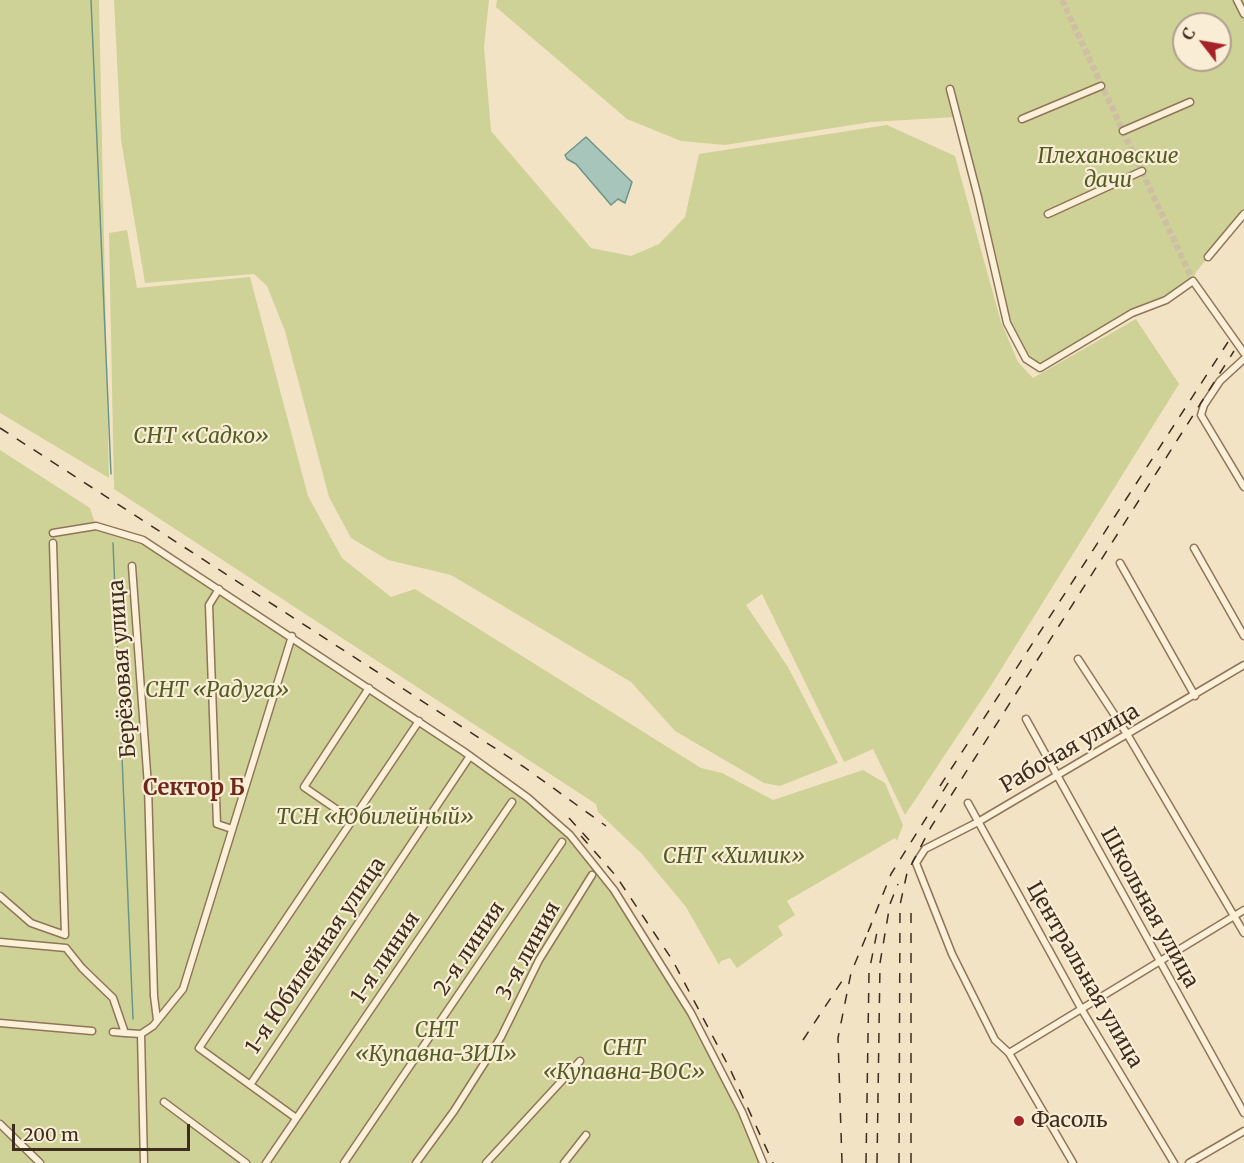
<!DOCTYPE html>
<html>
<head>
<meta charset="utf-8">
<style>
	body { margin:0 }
	#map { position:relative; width:1244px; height:1163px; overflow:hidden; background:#f2e3c5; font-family:Merriweather,serif }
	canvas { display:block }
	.north { position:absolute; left:1172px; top:12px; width:60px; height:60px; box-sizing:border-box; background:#f9edd5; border:2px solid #aea08c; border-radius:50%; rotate:301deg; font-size:16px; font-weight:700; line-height:24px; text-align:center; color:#3e2c1e }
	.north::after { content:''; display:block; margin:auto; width:21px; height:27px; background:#a52229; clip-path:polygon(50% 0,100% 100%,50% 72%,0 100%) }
	.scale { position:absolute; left:12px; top:1124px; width:178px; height:27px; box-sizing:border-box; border:3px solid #3e2c1e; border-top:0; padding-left:8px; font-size:18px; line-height:21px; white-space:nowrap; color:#3e2c1e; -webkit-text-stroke:4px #f9edd5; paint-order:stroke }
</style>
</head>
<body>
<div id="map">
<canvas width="1244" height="1163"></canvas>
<div class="north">С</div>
<div class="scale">200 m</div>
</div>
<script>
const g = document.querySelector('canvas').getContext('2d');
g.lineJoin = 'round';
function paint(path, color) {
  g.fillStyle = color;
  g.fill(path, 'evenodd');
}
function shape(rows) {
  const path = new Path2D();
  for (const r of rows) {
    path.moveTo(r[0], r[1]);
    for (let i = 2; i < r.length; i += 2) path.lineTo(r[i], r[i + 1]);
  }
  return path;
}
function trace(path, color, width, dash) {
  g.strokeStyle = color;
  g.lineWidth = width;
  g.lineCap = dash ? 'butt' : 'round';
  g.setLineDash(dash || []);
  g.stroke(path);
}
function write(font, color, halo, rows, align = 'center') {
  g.font = font + ' Merriweather,serif';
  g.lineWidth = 4.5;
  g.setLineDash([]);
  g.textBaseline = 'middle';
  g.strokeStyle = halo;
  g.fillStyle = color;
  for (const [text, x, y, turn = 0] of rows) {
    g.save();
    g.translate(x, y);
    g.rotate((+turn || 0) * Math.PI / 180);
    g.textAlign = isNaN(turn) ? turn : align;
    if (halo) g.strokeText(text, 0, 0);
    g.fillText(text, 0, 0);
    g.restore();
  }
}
const green = shape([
	[0,0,99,0,109,478,0,413],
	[114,0,489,0,484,47,491,131,591,248,631,256,659,244,685,217,699,154,887,125,955,156,1001,322,1018,362,1033,378,1136,319,1179,384,990,687,905,815,873,749,844,762,762,594,746,605,788,667,838,763,780,786,764,783,675,731,631,682,451,575,388,560,351,538,329,497,285,331,267,286,254,274,145,283,121,140],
	[497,0,1244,0,1244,214,1196,272,1193,281,1132,313,1040,368,1026,359,1007,323,956,117,871,122,725,145,681,141,627,119,496,7],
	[1184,24,1220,24,1220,60,1184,60],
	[127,230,137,288,250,277,308,496,342,558,391,597,415,589,701,768,722,773,773,800,863,770,885,783,903,825,897,841,895,838,787,901,795,915,778,926,783,935,737,968,730,958,721,961,719,965,686,907,642,854,598,812,596,804,114,489,109,233],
	[0,450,90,508,96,526,143,540,292,636,528,798,570,835,598,867,691,1013,742,1112,763,1163,0,1163]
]);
const water = shape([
	[586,137,632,182,625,203,618,199,611,205,576,164,567,159,565,155,586,137]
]);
const stream = shape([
	[91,0,111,474],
	[113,543,133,1019]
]);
const minorTunnel = shape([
	[1062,0,1193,281]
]);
const minor = shape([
	[1237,0,1244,14],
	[950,89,978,197,1007,323,1026,359,1040,368,1132,313,1166,300,1193,281,1244,353],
	[1022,119,1101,86],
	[1123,131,1190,102],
	[1048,214,1142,171],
	[1208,257,1244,214],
	[1244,359,1220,381,1204,405,1201,415,1244,487],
	[53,533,96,526,143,540,463,751,528,798,570,835,614,890,691,1013,742,1112,763,1163],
	[1194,548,1244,636],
	[1120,563,1195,696],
	[132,566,148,786,154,996,157,1020],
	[219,589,209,605,217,824,232,829],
	[1078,659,1127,734,1244,933],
	[1026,719,1244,1113],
	[968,803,1082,1010,1174,1163],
	[352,820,304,787,369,688],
	[0,896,31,923,65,935,53,543],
	[0,942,66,948,82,968,113,998,125,1033,141,1034],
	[0,1023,92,1031],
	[113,1032,125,1033],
	[1009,1053,1244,910],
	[250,1085,470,756],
	[164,1102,246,1163],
	[296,1118,199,1048,419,721],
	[0,1124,40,1163],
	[144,1163,141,1034,153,1026,183,989,292,636],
	[266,1163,512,802],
	[344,1163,562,842],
	[416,1163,454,1111,501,1037,539,960,592,875],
	[486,1163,580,1061],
	[564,1163,586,1135],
	[1073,1163,1009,1053,995,1040,952,954,916,863,925,849,978,822,1244,665],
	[1189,1163,1244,1131]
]);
const rail = shape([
	[0,428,524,767,606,826],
	[940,786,1228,342],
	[569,818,589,840],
	[581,836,616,876,673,961,730,1069,773,1163],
	[868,932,891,874,950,780],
	[803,1040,846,975],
	[842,1163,838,1038,851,973,871,925],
	[866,1163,869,972,878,927],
	[877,1163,880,963,890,904,898,884],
	[899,1163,900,905,907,873,931,827,1234,351],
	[911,1163,911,908]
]);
const markers = [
	[1019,1121,6,"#a52229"]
];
const parkNames = [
	["Плехановские",1108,157],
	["дачи",1108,181],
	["СНТ «Садко»",201,437],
	["СНТ «Радуга»",217,691],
	["ТСН «Юбилейный»",375,818],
	["СНТ «Химик»",734,857],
	["СНТ",436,1031],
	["«Купавна-ЗИЛ»",436,1055],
	["СНТ",624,1049],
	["«Купавна-ВОС»",624,1073]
];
const streetNames = [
	["Берёзовая улица",123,669,-94],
	["Рабочая улица",1070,749,-30],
	["Школьная улица",1149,908,61],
	["2-я линия",470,949,-56],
	["3-я линия",529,951,-61],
	["1-я Юбилейная улица",316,956,-56],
	["1-я линия",386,958,-56],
	["Центральная улица",1084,975,60]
];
const poiNames = [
	["Фасоль",1031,1121]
];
const neighbourhoodNames = [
	["Сектор Б",194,789]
];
paint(green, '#ced297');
paint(water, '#a7c5bb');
trace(water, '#6c9589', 1.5);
trace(stream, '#6c9589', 1.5);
trace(minorTunnel, '#cebea4', 6, [6, 3]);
trace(minor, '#907459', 9);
trace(minor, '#fcf0d9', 6);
trace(rail, '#3e2c1e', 1.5, [10, 10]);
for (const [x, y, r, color] of markers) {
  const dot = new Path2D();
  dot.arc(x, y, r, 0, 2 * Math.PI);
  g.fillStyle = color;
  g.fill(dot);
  trace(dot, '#f9edd5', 2);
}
write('italic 21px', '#515d22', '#f9edd5', parkNames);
write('21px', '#3e2c1e', '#f9edd5', streetNames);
write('21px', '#3e2c1e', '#f9edd5', poiNames, 'left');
write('bold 22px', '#6f2719', '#f9edd5', neighbourhoodNames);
</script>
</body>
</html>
